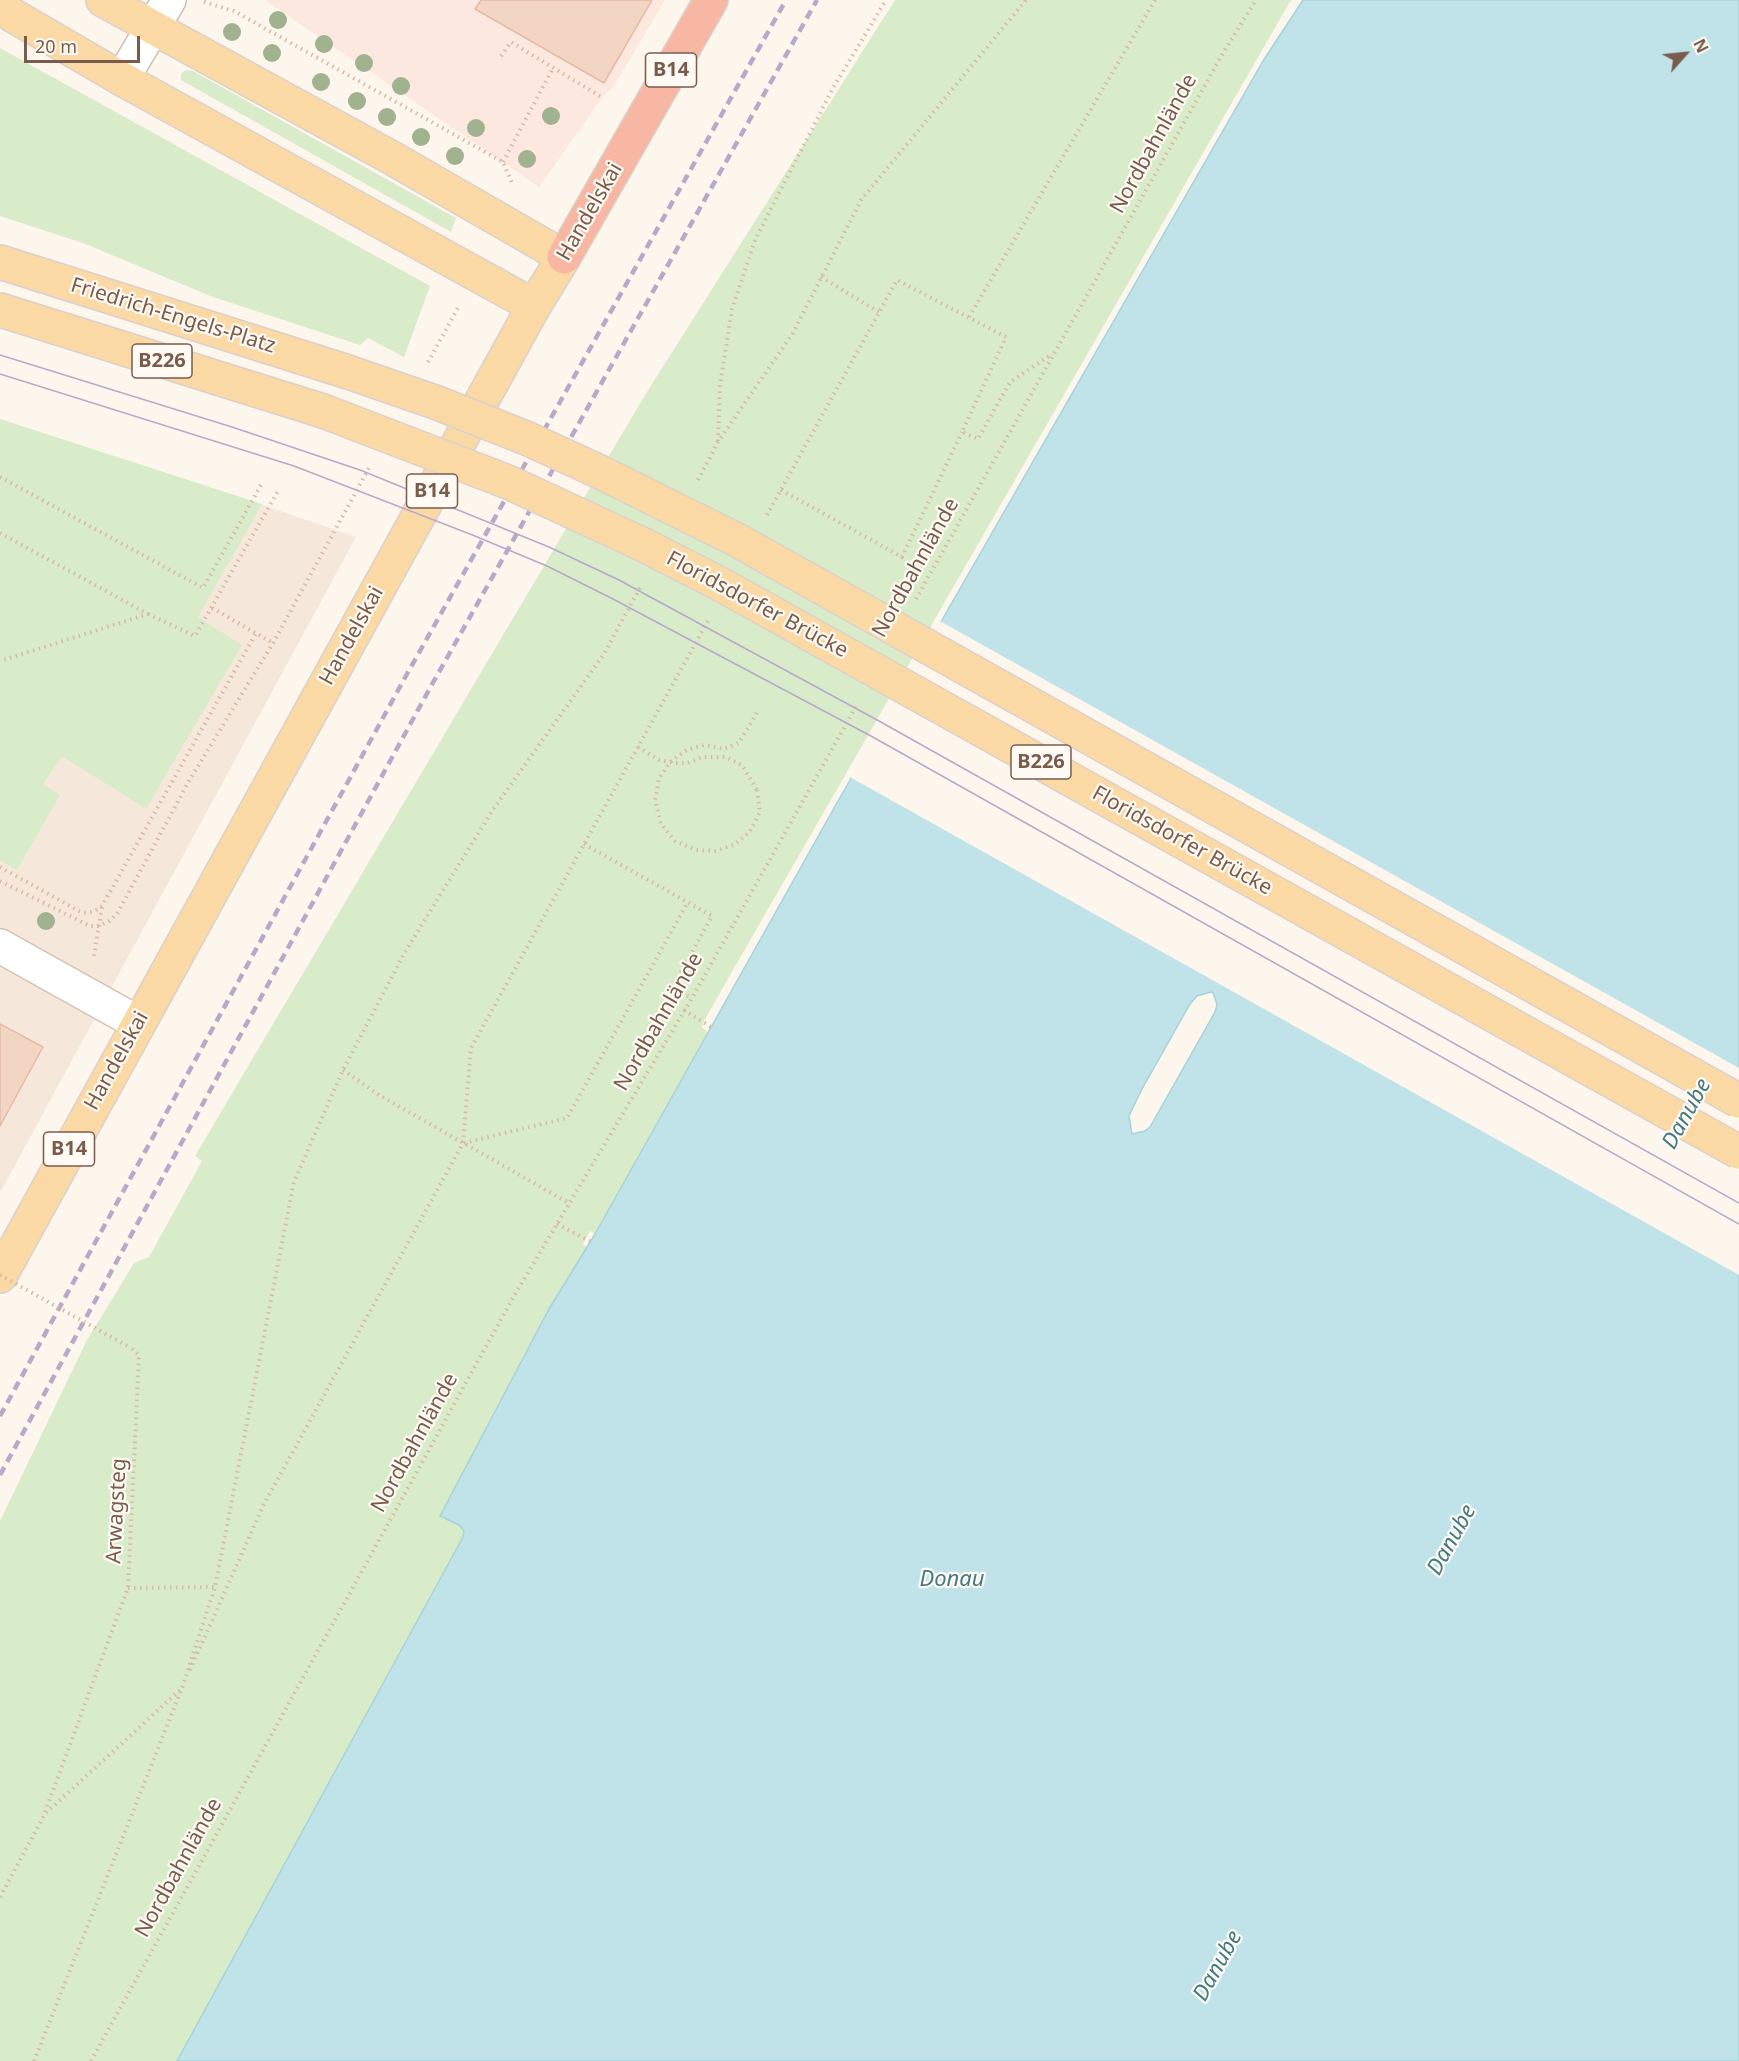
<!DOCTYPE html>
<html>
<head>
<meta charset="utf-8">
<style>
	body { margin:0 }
	#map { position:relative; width:1739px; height:2061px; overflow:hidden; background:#fdf6ec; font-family:"Noto Sans",sans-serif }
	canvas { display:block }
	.north { position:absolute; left:1655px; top:24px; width:60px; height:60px; -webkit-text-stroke:4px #fffaf3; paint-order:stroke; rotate:63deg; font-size:16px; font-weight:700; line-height:24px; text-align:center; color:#7a5c4d }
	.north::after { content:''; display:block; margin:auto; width:21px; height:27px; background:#7a5c4d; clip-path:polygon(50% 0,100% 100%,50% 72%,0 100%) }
	.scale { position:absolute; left:24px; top:36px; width:116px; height:27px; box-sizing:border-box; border:3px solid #7a5c4d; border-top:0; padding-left:8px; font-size:18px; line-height:21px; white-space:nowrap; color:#7a5c4d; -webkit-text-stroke:4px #fffaf3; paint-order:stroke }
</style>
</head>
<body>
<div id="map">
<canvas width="1739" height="2061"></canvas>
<div class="north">N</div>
<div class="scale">20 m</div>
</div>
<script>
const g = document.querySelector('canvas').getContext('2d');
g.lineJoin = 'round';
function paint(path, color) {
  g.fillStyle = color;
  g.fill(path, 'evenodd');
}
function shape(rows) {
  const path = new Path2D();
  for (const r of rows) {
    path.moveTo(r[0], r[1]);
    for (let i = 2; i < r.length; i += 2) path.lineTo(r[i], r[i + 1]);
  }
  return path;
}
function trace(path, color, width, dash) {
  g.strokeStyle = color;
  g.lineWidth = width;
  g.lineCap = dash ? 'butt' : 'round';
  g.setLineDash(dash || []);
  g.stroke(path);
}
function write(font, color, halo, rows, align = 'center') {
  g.font = font + ' "Noto Sans",sans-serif';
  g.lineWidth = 4.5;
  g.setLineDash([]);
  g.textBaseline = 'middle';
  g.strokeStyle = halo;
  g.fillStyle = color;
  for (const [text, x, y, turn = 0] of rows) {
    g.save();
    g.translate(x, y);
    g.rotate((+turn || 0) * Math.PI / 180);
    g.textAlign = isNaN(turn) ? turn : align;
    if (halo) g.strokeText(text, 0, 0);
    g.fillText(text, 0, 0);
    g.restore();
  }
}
const residential = shape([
	[0,419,269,507,356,537,0,1193]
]);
const commercial = shape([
	[265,0,665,0,614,86,602,98,539,187]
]);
const green = shape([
	[895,0,1291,0,714,1003,701,1027,708,1032,595,1234,590,1231,583,1244,587,1247,549,1309,441,1516,459,1525,464,1531,463,1537,177,2061,0,2061,0,1521,87,1340,134,1263,149,1257,202,1161,195,1156,645,395],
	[0,48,430,286,404,357,368,338,360,345,213,297,83,243,0,216],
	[186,70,193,71,456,218,451,232,181,80,181,74],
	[0,419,262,504,198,617,242,645,146,809,62,756,43,784,60,795,17,870,0,861]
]);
const water = shape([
	[1303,0,1739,0,1739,2061,177,2061,463,1537,464,1531,459,1525,440,1516,549,1309,595,1234,838,801,1263,61,1303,0],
	[1211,992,1213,993,1215,998,1217,1005,1215,1012,1150,1127,1145,1131,1132,1134,1129,1116,1142,1089,1190,1004,1197,996,1211,992]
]);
const pier = shape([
	[938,620,1739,1068,1739,1275,848,776]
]);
const building = shape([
	[481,0,652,0,604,83,475,9,481,0],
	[0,1024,43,1047,0,1126,0,1024]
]);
const path = shape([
	[204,2,234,11,503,162,513,185],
	[501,56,511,42,603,98],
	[503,162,553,68],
	[821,277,879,312],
	[969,317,1155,0],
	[428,362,459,306],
	[718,441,720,385,732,309,755,240,833,88,886,0],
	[0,477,203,588,261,485],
	[698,480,718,442,793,333,861,200,1026,0],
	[781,490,902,557,962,432],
	[767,515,897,280,1006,337,962,432,978,439,1010,382,1052,354],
	[0,533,148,614,0,661],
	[916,599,1226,48,1256,0],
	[212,608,273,643],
	[148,614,195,636,278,491],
	[638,747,659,760,675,763,688,763,702,757,725,757,742,765,757,790],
	[584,844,712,916,672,988,692,998],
	[0,867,79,911,87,913,95,911,102,906,256,633],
	[0,881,90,926,99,926,109,921,117,914,189,781,273,643,369,468],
	[94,956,102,907],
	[684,1010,711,1027],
	[343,1070,379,1095,569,1203],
	[464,1143,567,1118,688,902],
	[557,1224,590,1241],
	[128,1588,215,1587],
	[190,1670,263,1506,463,1143,471,1048,709,619],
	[45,1812,128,1588,139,1355,131,1348],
	[0,1897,45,1814,180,1690],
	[34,2061,182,1688,215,1587,294,1182,343,1070,405,952,492,811,604,654,642,584],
	[91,2061,514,1296,692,998,858,703]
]);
const street = shape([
	[122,79,169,0]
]);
const secondary = shape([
	[0,946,138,1023]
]);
const primary = shape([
	[0,8,122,79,534,306],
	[0,262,345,371],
	[0,310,323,411],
	[0,1276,534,306,564,257,392,158,103,0]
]);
const highway = shape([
	[564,257,711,0]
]);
const tram = shape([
	[0,355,232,427,360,470,549,547,619,580,879,721,1739,1203],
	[0,374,294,466,470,534,547,566,613,599,871,736,1739,1224]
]);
const rail = shape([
	[0,1416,407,674,786,0],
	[0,1475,430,688,817,0]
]);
const pathBridge = shape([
	[757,790,760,812,749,833,735,844,716,851,696,850,675,841,661,824,655,800,659,778,672,760,687,750,704,745,724,749,739,743,759,709],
	[0,1275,131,1348]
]);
const primaryBridge = shape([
	[345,371,435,402,526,438,598,471,737,540,1739,1101],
	[323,411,508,482,644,545,722,585,1739,1152]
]);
const trees = [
	[278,20],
	[232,32],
	[324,44],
	[272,53],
	[364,63],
	[321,82],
	[401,86],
	[357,101],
	[551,116],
	[387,117],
	[476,128],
	[421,137],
	[455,156],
	[527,159],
	[46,921]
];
const shields = [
	[671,70,51],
	[162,361,60],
	[432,491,51],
	[1041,762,60],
	[69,1149,51]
];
const shieldNames = [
	["B14",671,70],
	["B226",162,361],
	["B14",432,491],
	["B226",1041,762],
	["B14",69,1149]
];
const streetNames = [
	["Nordbahnlände",1154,144,-61],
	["Handelskai",590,212,-60],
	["Friedrich-Engels-Platz",173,316,17],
	["Nordbahnlände",916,568,-61],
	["Floridsdorfer Brücke",757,605,28],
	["Handelskai",352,636,-61],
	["Floridsdorfer Brücke",1182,841,29],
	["Nordbahnlände",659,1022,-60],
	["Handelskai",117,1061,-61],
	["Nordbahnlände",415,1443,-61],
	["Arwagsteg",117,1511,-87],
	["Nordbahnlände",179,1868,-61]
];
const waterNames = [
	["Danube",1687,1114,-61],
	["Danube",1452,1540,-61],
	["Donau",952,1580],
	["Danube",1218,1966,-61]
];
paint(residential, '#f5e8da');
paint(commercial, '#fde8e0');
paint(green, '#d8ecc9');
paint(water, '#bfe3e8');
trace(water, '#a5d3da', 1.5);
paint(pier, '#fdf6ec');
paint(building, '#f3d5c3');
trace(building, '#e6bba3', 1.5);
trace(street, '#d1beb0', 36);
trace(secondary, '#d6c0b0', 36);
trace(primary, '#dad1cd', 36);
trace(highway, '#dad1cd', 36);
trace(path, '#d9b8a5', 4, [1.5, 4.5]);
trace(street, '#fff', 33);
trace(secondary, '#fff', 33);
trace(primary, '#fbd9a5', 33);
trace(highway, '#f7b7a3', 33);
trace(tram, '#b9a8c9', 1.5);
trace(rail, '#b9a8c9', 4.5, [9, 6]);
trace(primaryBridge, '#dad1cd', 36, []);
trace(pathBridge, '#d9b8a5', 4, [1.5, 4.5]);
trace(primaryBridge, '#fbd9a5', 33);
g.fillStyle = '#a0b28e';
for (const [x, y] of trees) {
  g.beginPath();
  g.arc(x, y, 9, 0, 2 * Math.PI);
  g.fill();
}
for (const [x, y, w] of shields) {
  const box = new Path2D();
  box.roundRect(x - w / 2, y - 17, w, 34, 4.5);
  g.fillStyle = '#fffaf3';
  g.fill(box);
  trace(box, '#7a5c4d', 1.5);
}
write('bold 20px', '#7a5c4d', null, shieldNames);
write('21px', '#7a5c4d', '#fffaf3', streetNames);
write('italic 22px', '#437c86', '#fffaf3', waterNames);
</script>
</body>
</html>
